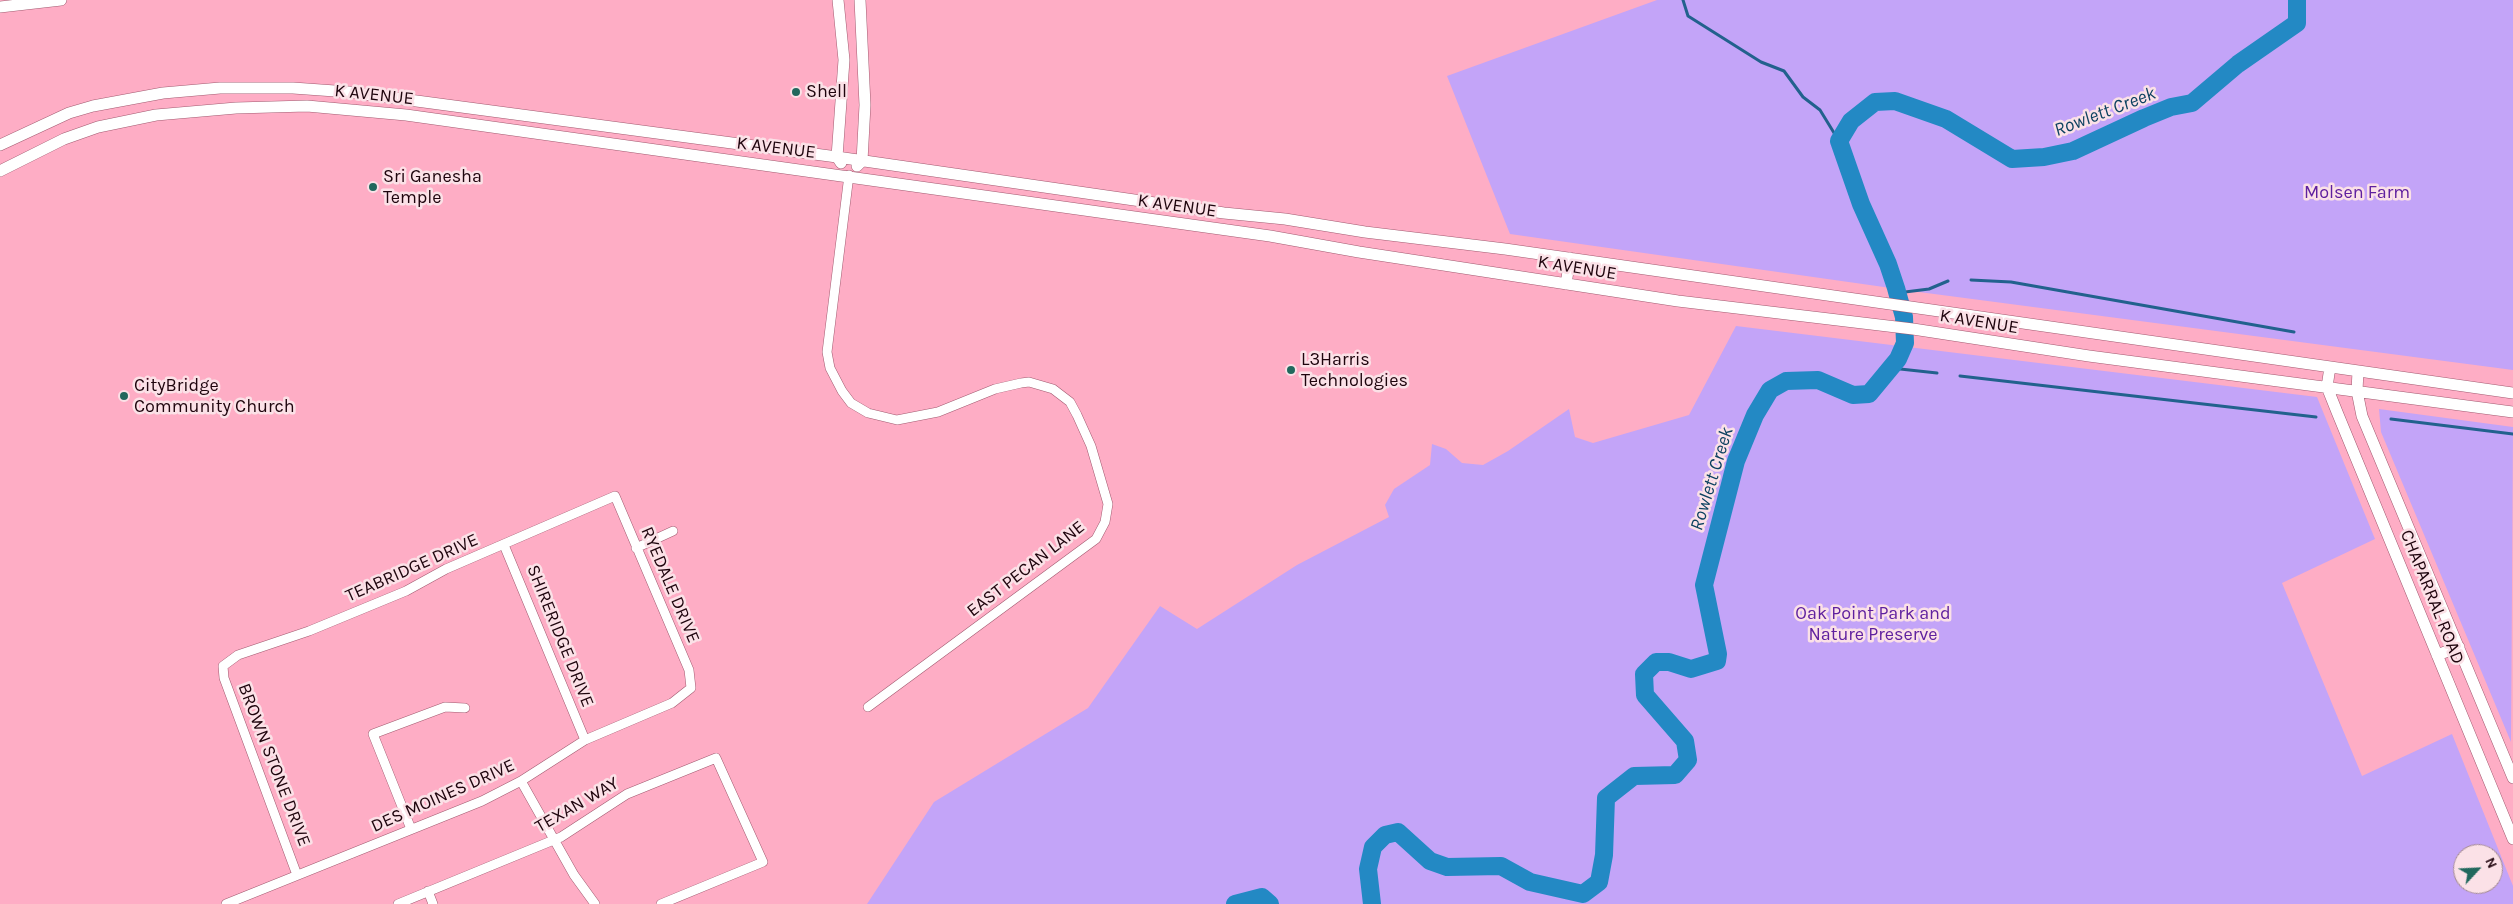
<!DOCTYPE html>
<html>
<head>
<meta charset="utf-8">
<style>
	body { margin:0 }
	#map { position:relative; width:2513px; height:904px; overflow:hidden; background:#feadc5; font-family:Karla,sans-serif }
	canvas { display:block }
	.north { position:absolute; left:2453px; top:844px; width:50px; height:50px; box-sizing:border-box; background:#fbe1e7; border:1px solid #a38990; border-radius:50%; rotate:65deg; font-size:14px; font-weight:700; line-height:20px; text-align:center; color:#1e040d }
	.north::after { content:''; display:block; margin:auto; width:18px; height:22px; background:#21685d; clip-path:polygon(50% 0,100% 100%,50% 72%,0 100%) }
</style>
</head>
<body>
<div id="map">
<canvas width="2513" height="904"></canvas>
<div class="north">N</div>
</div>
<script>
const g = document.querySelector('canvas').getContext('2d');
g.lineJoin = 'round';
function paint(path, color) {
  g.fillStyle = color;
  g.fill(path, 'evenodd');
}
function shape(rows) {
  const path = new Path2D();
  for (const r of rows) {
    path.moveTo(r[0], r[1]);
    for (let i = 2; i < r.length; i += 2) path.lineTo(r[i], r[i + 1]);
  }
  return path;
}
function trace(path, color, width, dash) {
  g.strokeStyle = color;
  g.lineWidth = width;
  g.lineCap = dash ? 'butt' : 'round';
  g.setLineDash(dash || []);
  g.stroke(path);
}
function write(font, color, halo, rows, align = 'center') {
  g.font = font + ' Karla,sans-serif';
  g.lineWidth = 5;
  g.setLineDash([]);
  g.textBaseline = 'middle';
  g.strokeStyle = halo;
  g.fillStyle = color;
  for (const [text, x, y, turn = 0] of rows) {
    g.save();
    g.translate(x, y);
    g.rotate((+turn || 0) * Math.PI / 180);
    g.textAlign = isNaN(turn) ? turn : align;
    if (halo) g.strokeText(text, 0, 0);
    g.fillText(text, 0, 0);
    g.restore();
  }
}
const green = shape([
	[1657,0,2513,0,2513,370,1919,292,1510,234,1447,76],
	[1736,326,2317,397,2375,539,2282,583,2362,776,2452,734,2513,886,2513,904,867,904,934,802,1088,708,1160,606,1197,629,1297,565,1389,517,1385,505,1394,489,1430,465,1432,444,1446,449,1462,463,1483,465,1508,451,1569,409,1575,437,1593,443,1689,415],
	[2463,854,2493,854,2493,884,2463,884],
	[2379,409,2513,427,2511,742,2381,432]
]);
const stream = shape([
	[1683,0,1688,16,1761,62,1784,71,1803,97,1820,110,1839,141],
	[1971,280,2011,282,2294,332],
	[1897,293,1929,289,1948,281],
	[1891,368,1937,373],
	[1960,376,2316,417],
	[2391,419,2513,434]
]);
const river = shape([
	[1235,904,1262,897,1270,904],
	[1372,904,1368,869,1373,847,1385,835,1398,832,1430,861,1447,867,1501,866,1530,882,1583,894,1599,882,1604,855,1606,798,1634,776,1675,775,1688,760,1685,741,1645,695,1644,674,1656,662,1669,662,1691,669,1717,661,1718,654,1704,585,1736,461,1755,415,1770,390,1786,381,1818,380,1853,395,1869,394,1898,359,1905,343,1904,317,1896,288,1888,264,1861,204,1839,141,1851,121,1875,102,1895,101,1946,119,2012,159,2044,157,2073,151,2144,118,2171,107,2192,103,2238,64,2297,23,2297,0]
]);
const street = shape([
	[849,175,827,352,830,368,842,391,851,403,868,413,897,420,938,412,995,389,1021,383,1029,382,1053,389,1070,402,1077,415,1091,446,1108,504,1105,522,1096,539,868,707],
	[504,545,585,740],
	[636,548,673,531],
	[521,781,574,875,595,904],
	[411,829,373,734,445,707,465,708],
	[428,891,433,904],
	[226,904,482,801,521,781,585,740,672,703,691,688,689,670,615,496,446,569,406,591,309,631,238,655,223,666,224,678,297,875],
	[398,904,561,837,627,794,716,758,763,862,661,904]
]);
const secondary = shape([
	[838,0,844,60,837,157,841,163],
	[0,7,61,0],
	[0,145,69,113,93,106,163,93,220,88,293,88,349,92,837,157,1224,213,1285,219,1365,232,1505,249,2513,393],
	[857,166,862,161,865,105,860,0],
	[0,171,64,139,98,127,156,115,236,108,307,106,406,115,1270,236,1359,252,1678,301,1913,329,2089,356,2513,412],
	[1566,284,1570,258],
	[2330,367,2327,387,2337,412,2513,839],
	[2358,371,2357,391,2362,416,2513,778],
	[2437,655,2459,647]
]);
const markers = [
	[796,92,5,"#21685d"],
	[373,187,5,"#21685d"],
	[1291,370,5,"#21685d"],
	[124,396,5,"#21685d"]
];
const poiNames = [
	["Shell",806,92],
	["Sri Ganesha",383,177],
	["Temple",383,198],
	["L3Harris",1301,360],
	["Technologies",1301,381],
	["CityBridge",134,386],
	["Community Church",134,407]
];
const streetNames = [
	["K AVENUE",374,95,6],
	["K AVENUE",776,148,7],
	["K AVENUE",1177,206,8],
	["K AVENUE",1577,268,9],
	["K AVENUE",1979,322,9],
	["TEABRIDGE DRIVE",412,568,-24],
	["EAST PECAN LANE",1026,569,-38],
	["RYEDALE DRIVE",670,585,67],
	["CHAPARRAL ROAD",2432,597,68],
	["SHIRERIDGE DRIVE",560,636,68],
	["BROWN STONE DRIVE",274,765,69],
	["DES MOINES DRIVE",443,796,-24],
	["TEXAN WAY",577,805,-30]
];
const parkNames = [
	["Molsen Farm",2357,193],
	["Oak Point Park and",1873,614],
	["Nature Preserve",1873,635]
];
const waterNames = [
	["Rowlett Creek",2105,112,-21],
	["Rowlett Creek",1712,479,-73]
];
paint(green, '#c3a4f8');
trace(stream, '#22618d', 3);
trace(river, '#2389c4', 18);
trace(street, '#a25a70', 10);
trace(secondary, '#a25a70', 12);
trace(street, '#fff', 9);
trace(secondary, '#fff', 11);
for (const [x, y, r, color] of markers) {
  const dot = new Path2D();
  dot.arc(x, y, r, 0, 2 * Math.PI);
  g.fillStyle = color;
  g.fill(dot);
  trace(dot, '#fbe1e7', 2);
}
write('18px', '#1e040d', '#fbe1e7', poiNames, 'left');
write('18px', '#1e040d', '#fbe1e7', streetNames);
write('18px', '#5f209f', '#fbe1e7', parkNames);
write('italic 19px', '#0c4160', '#fbe1e7', waterNames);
</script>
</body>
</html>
